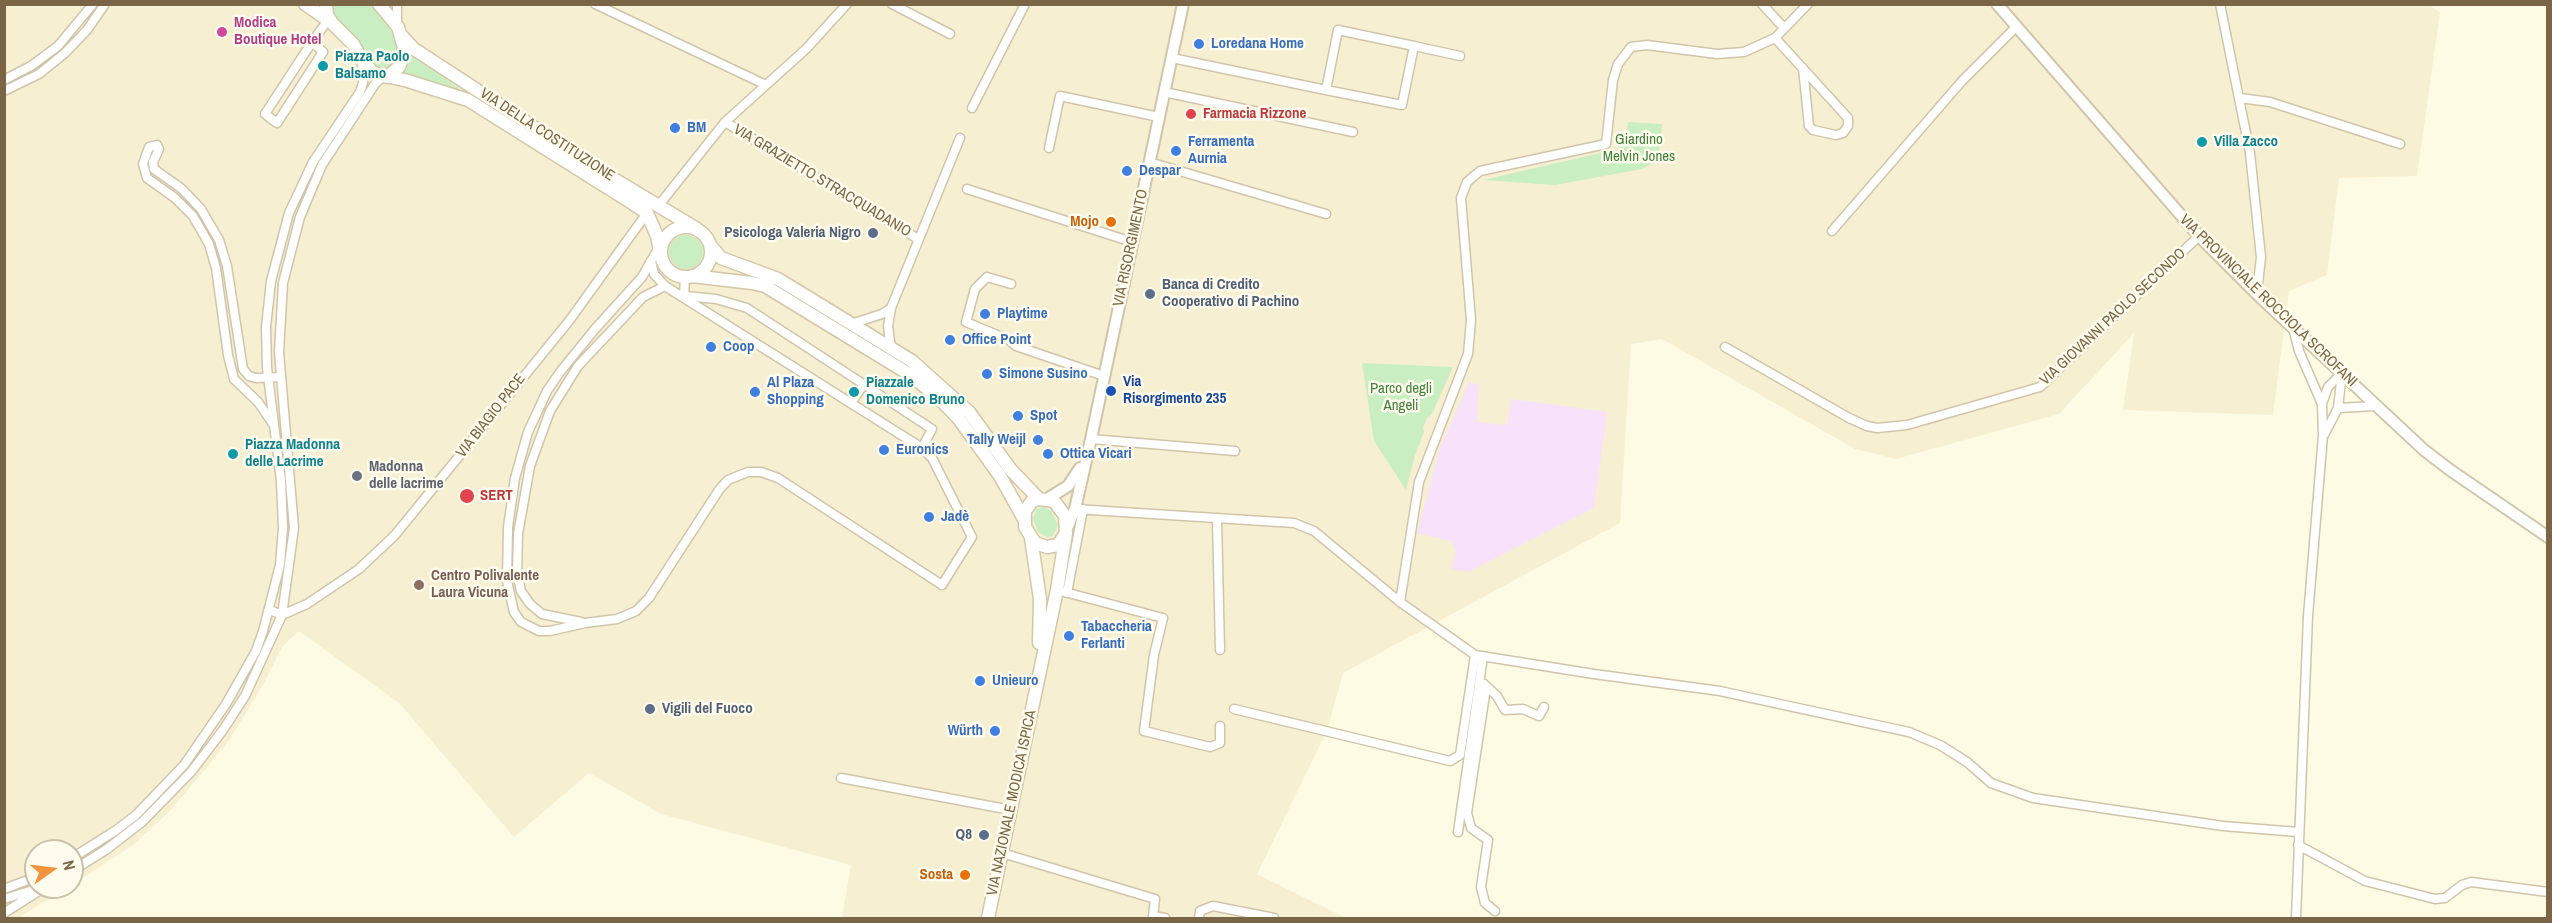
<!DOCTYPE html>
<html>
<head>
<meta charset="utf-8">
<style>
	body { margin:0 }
	#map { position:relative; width:2552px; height:923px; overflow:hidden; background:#fefbe5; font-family:"Archivo Narrow",sans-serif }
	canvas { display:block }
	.frame { position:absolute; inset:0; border:6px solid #7a6647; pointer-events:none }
	.north { position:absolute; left:24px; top:839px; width:60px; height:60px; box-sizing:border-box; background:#fffced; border:2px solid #cac0ab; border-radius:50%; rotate:76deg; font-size:16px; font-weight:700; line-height:24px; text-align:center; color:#7a6647 }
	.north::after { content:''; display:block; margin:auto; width:21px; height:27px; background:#f4933e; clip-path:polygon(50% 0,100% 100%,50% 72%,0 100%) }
</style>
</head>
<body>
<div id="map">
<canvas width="2552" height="923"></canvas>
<div class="frame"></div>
<div class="north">N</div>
</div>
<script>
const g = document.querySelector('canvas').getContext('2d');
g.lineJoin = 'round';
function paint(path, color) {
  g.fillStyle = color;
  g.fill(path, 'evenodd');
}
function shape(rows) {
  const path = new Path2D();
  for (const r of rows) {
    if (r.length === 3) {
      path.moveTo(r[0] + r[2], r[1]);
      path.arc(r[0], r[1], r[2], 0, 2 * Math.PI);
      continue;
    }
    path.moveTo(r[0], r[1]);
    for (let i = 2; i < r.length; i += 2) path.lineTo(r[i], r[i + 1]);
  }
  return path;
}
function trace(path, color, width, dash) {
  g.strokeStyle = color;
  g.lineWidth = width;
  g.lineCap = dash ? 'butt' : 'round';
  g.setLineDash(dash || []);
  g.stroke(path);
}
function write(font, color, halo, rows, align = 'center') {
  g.font = font + ' "Archivo Narrow",sans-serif';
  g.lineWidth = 5;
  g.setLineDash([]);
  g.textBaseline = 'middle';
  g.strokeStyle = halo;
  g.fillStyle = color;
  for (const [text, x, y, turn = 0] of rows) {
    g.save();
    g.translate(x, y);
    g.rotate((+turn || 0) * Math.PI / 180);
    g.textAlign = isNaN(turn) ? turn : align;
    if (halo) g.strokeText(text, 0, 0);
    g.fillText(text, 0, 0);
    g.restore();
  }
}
const residential = shape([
	[2427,4,2440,12,2417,176,2339,178,2327,275,2289,291,2273,415,2123,410,2134,333,2059,414,1896,459,1855,449,1662,339,1631,344,1620,523,1343,673,1327,731,1257,874,1346,918,842,918,851,865,661,814,589,773,514,837,399,703,299,631,282,647,263,685,228,742,169,812,132,846,72,885,72,851,36,851,36,887,69,887,18,918,5,918,5,5]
]);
const education = shape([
	[1469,382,1479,385,1477,422,1507,425,1511,399,1607,412,1594,508,1468,572,1451,569,1456,551,1451,541,1417,533,1440,448]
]);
const green = shape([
	[332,4,371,5,381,14,396,40,398,52,393,66,381,71,374,68,360,43,332,14],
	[410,53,467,94,403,74],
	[1628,122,1662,124,1658,161,1642,169,1555,185,1483,180,1618,149,1618,134,1627,131],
	[686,252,17],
	[1362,363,1453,367,1432,414,1427,418,1423,428,1424,432,1415,455,1406,490,1374,441],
	[1044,507,1051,511,1058,525,1053,536,1047,537,1038,532,1033,518,1036,509]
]);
const minor = shape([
	[397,4,397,24],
	[595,4,766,85],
	[892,4,950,34],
	[1762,4,1784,28],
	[2220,4,2250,153,2261,257,2257,293],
	[1775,38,1848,118,1848,126,1843,133,1836,135,1813,130,1809,126,1803,68],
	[312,42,323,52,277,123,265,114,312,42,328,20],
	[1414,46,1460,56],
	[1172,58,1326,90,1338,30,1414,46,1402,105,1326,90],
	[4,80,31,66,58,46,93,4],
	[4,91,39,74,65,53,87,30,105,4],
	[1164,92,1353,132],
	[2240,98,2270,102,2400,144],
	[972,108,1025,4],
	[725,122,918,239],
	[1049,148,1060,96,1159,117],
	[1149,162,1326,214],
	[967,189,1132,242],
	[659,205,725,122,806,49,847,4],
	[1832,231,1962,81,2016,27],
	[651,261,654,274,665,286,922,448,932,458,972,537,942,585,778,478,761,472,748,472,728,480,719,490,649,598,636,611,617,619,585,623,550,631,539,631,521,622,514,612,507,581,508,527,515,478,528,432,547,391,560,372,595,329,642,277,651,261,660,246],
	[1011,284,987,277,975,289,966,322,1009,340,1016,346,1104,376],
	[684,296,685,277],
	[686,296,716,299,747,308,932,429,922,448],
	[851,324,882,314,891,308],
	[2293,328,2299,351,2322,404,2323,435,2308,616,2296,918],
	[1725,347,1849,418,1867,426,1877,428,1907,425,2040,387,2199,236],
	[891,349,888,326,891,308,960,138],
	[851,403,864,384],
	[2322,404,2328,387,2342,373],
	[2338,408,2342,373],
	[273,424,258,402,234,379,228,355,216,268,209,244,193,216,175,198,147,178,143,164,149,147,157,145,159,149,153,162,154,169,182,189,201,209,219,240,227,266,243,369,249,376,256,378,281,377],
	[2324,435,2338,408,2376,406],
	[1091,439,1235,451],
	[1075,509,1294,523,1314,531,1400,602,1475,655,1594,674,1720,691,1909,732,1940,745,1967,762,1991,783,2033,798,2223,826,2298,832],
	[1217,518,1220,650],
	[1057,590,1163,618,1154,655,1144,731,1210,747,1220,743,1220,726],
	[1067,593,1083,509],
	[1400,602,1419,482,1468,354,1471,320,1461,198,1467,182,1480,171,1606,144,1613,80,1618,64,1631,47,1647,45,1717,54,1744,52,1775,38,1808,4],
	[270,610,282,615,307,604,359,569,395,535,569,321,647,213],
	[581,622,542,614,530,604,521,591,517,573,518,534,530,466,550,411,578,366,643,297,665,286],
	[1484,684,1497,696,1505,710,1523,709,1539,716,1544,707],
	[1486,688,1467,813,1471,828,1488,840,1481,887,1485,903,1495,911],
	[1234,709,1450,761,1460,755,1475,655],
	[841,778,1011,810],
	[1458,832,1483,656],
	[2298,845,2365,881,2435,899,2445,898,2462,885,2471,882,2548,892],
	[1002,853,1155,899,1153,916,1165,918],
	[72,858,115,831,136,815,184,765,226,704,256,651,263,631,280,565,283,528,281,481,267,368,266,327,271,281,289,213,313,162,360,92,363,83,362,61],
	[72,871,107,849,142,822,191,772,223,730,245,696,282,615,294,528,279,352,283,283,300,217,322,165,375,84,384,76],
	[4,889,36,877],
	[4,899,33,890],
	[4,913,45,887],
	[1199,918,1200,911,1213,906,1274,918]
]);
const tertiary = shape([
	[1997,4,2199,236,2261,298,2424,450,2450,470,2548,537],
	[1047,499,1068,486,1080,468],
	[1068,526,1075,509,1091,439,1183,4]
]);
const secondary = shape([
	[305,4,331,22],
	[326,4,327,15,332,23,353,44,362,60,373,73,408,81,468,100,632,203,647,213,657,236,661,257],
	[379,4,398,27,405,52,399,67,387,77],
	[401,35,414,49,612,178,697,229],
	[686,252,25],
	[710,245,721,258,778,279,912,361,969,412,1011,470,1039,499],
	[692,276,752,283,765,286,909,374,938,397,959,419,1000,476,1024,519],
	[1039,499,1054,501,1065,516,1066,533,1058,545,1047,547,1035,543,1025,527,1025,511,1032,501,1039,499],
	[1031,538,1040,599,1039,643],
	[988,918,1057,590,1066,533]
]);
const markers = [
	[222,32,6,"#d1479c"],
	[1199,44,6,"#3f7fe0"],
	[323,66,6,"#0f9aa8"],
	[1191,114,6,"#e0444e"],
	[675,128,6,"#3f7fe0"],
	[2202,142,6,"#0f9aa8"],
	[1176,151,6,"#3f7fe0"],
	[1127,171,6,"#3f7fe0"],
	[1111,222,6,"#e8710a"],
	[873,233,6,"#5c6f8a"],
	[1150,294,6,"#5c6f8a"],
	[985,314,6,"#3f7fe0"],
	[950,340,6,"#3f7fe0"],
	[711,347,6,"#3f7fe0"],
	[987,374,6,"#3f7fe0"],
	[1111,391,6,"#1a4fb4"],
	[755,392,6,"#3f7fe0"],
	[854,392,6,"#0f9aa8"],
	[1018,416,6,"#3f7fe0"],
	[1038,440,6,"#3f7fe0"],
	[884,450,6,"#3f7fe0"],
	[233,454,6,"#0f9aa8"],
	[1048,454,6,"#3f7fe0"],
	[357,476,6,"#6b7280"],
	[467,496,8,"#e0444e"],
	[929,517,6,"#3f7fe0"],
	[419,585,6,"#8d6e63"],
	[1069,636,6,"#3f7fe0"],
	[980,681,6,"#3f7fe0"],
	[650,709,6,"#5c6f8a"],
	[995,731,6,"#3f7fe0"],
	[984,835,6,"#5c6f8a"],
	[965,875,6,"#e8710a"]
];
const hotelNames = [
	["Modica",234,23],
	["Boutique Hotel",234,40]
];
const shopNames = [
	["Loredana Home",1211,44],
	["BM",687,128],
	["Ferramenta",1188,142],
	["Aurnia",1188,159],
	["Despar",1139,171],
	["Playtime",997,314],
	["Office Point",962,340],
	["Coop",723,347],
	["Simone Susino",999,374],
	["Al Plaza",767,383],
	["Shopping",767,400],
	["Spot",1030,416],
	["Tally Weijl",1026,440,"right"],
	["Euronics",896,450],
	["Ottica Vicari",1060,454],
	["Jadè",941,517],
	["Tabaccheria",1081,627],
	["Ferlanti",1081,644],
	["Unieuro",992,681],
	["Würth",983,731,"right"]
];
const cultureNames = [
	["Piazza Paolo",335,57],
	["Balsamo",335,74],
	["Villa Zacco",2214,142],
	["Piazzale",866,383],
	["Domenico Bruno",866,400],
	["Piazza Madonna",245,445],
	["delle Lacrime",245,462]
];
const healthNames = [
	["Farmacia Rizzone",1203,114],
	["SERT",480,496]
];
const streetNames = [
	["VIA DELLA COSTITUZIONE",547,135,33],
	["VIA GRAZIETTO STRACQUADANIO",822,181,31],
	["VIA RISORGIMENTO",1131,248,-78],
	["VIA PROVINCIALE ROCCIOLA SCROFANI",2268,301,44],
	["VIA GIOVANNI PAOLO SECONDO",2113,317,-43],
	["VIA BIAGIO PACE",491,416,-52],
	["VIA NAZIONALE MODICA ISPICA",1012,803,-78]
];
const parkNames = [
	["Giardino",1639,140],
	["Melvin Jones",1639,157],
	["Parco degli",1401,389],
	["Angeli",1401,406]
];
const foodNames = [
	["Mojo",1099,222],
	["Sosta",953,875]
];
const serviceNames = [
	["Psicologa Valeria Nigro",861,233],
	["Banca di Credito",1162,285,"left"],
	["Cooperativo di Pachino",1162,302,"left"],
	["Vigili del Fuoco",662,709,"left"],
	["Q8",972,835]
];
const transitNames = [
	["Via",1123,382],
	["Risorgimento 235",1123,399]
];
const worshipNames = [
	["Madonna",369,467],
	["delle lacrime",369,484]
];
const educationNames = [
	["Centro Polivalente",431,576],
	["Laura Vicuna",431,593]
];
paint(residential, '#f7efd2');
paint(education, '#f8e1fb');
paint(green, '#c9eec1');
trace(minor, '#d1c5a9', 11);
trace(tertiary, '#d1c5a9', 14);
trace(secondary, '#d5c7a6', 15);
trace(minor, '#fff', 8);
trace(tertiary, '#fff', 10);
trace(secondary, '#fff', 12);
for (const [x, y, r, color] of markers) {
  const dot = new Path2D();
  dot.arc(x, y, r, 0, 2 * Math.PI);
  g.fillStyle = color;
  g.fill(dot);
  trace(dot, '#fffced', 2);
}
write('bold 15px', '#b23c85', '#fffced', hotelNames, 'left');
write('bold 15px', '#366cbe', '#fffced', shopNames, 'left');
write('bold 15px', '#0d838f', '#fffced', cultureNames, 'left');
write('bold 15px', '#be3a42', '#fffced', healthNames, 'left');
write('15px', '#7a6647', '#fffced', streetNames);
write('15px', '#41823d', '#fffced', parkNames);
write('bold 15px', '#c56008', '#fffced', foodNames, 'right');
write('bold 15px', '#4e5e75', '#fffced', serviceNames, 'right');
write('bold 15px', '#164399', '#fffced', transitNames, 'left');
write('bold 15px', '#5b616d', '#fffced', worshipNames, 'left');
write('bold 15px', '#785e54', '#fffced', educationNames, 'left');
</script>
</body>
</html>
